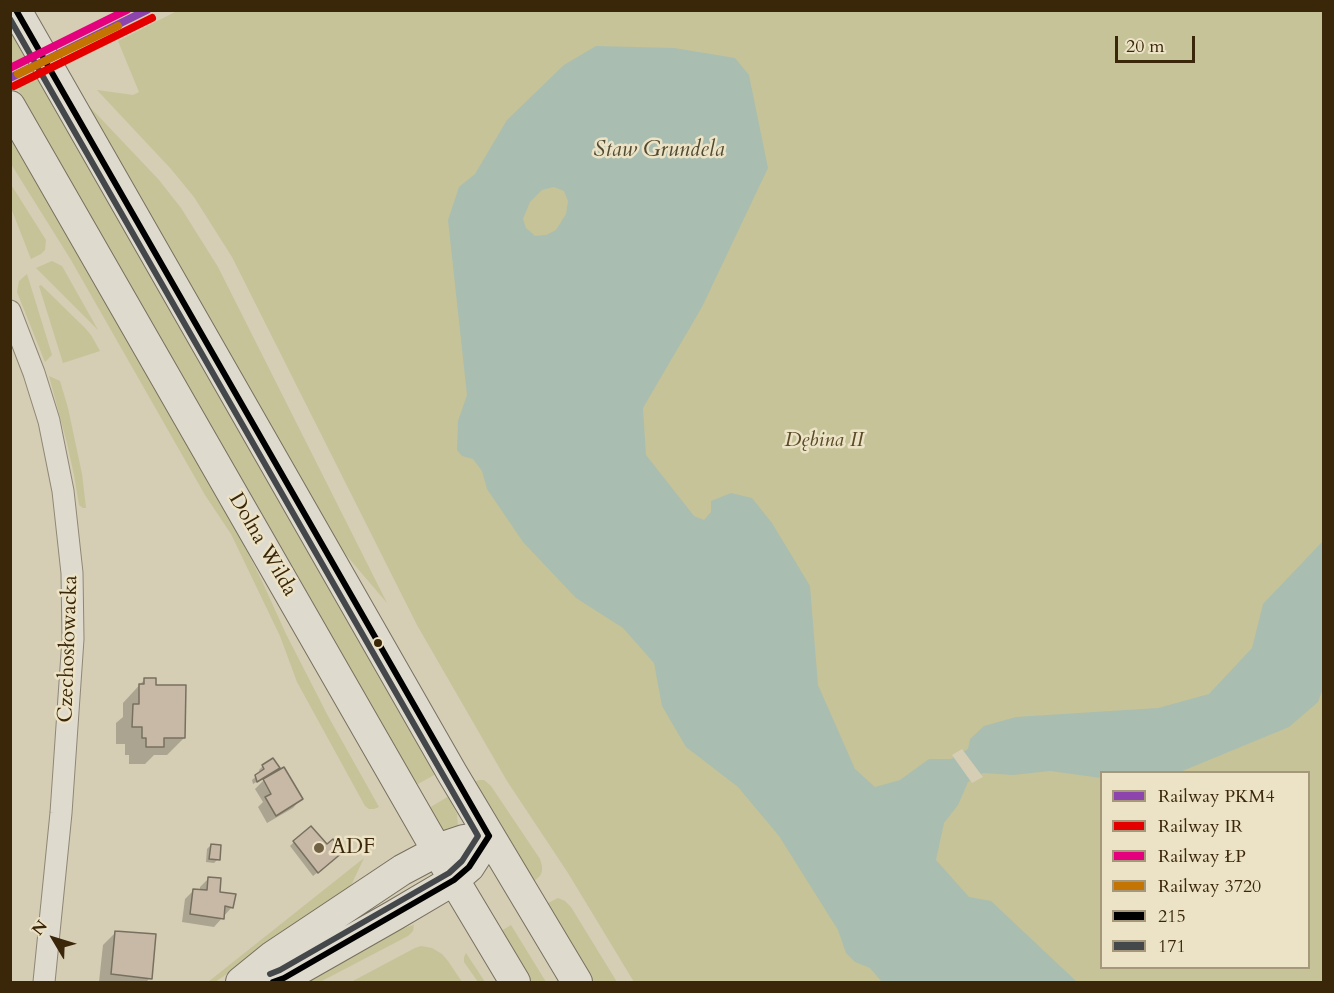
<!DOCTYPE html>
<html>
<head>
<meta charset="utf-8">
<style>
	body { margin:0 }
	#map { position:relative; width:1334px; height:993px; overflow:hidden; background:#d5cdb4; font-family:Cardo,serif }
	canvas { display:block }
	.frame { position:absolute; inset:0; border:12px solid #3a2609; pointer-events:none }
	.legend { position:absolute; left:1100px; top:771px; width:210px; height:198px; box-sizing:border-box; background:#ece3c6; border:2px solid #a5977a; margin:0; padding:8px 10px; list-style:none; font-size:18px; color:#3a2609 }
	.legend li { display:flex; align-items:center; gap:12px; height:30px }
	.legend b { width:30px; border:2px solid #a5977a }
	.north { position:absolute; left:24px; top:909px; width:60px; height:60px; -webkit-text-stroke:4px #ece3c6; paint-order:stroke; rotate:308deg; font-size:16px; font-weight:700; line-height:24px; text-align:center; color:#3a2609 }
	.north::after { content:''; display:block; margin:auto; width:21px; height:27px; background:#3a2609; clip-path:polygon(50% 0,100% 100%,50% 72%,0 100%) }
	.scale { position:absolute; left:1115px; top:36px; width:80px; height:27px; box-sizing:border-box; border:3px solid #3a2609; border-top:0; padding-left:8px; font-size:18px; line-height:21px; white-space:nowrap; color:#3a2609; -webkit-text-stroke:4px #ece3c6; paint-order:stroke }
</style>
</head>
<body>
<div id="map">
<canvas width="1334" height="993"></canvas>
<div class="frame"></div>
<ul class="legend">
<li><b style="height:8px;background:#8e44ad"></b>Railway PKM4</li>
<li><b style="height:8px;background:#e50000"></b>Railway IR</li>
<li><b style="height:8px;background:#e5007d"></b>Railway ŁP</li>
<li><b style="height:8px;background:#c47403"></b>Railway 3720</li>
<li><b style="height:8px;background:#000"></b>215</li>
<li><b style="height:8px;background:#45484a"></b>171</li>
</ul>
<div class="north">N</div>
<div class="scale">20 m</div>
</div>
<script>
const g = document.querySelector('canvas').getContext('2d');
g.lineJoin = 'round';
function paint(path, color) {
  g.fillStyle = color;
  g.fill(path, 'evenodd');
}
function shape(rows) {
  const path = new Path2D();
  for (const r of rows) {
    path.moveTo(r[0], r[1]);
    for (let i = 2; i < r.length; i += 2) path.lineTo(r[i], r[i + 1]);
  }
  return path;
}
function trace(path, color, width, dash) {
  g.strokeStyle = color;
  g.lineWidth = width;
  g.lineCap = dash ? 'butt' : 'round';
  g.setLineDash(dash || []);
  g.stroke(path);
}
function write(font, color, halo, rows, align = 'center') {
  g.font = font + ' Cardo,serif';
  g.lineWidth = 5;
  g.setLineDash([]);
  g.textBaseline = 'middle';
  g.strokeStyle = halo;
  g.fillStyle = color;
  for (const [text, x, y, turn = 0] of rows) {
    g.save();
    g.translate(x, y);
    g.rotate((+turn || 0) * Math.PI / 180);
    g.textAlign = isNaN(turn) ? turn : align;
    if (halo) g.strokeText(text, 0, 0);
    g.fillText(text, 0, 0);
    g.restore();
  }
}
const green = shape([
	[177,11,1323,11,1323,982,634,982,568,873,507,781,417,625,232,257,194,197,171,169,97,90,133,95,139,92,118,41],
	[1102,772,1308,772,1308,968,1102,968],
	[10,31,436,774,416,785,11,77],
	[87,104,159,180,181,208,218,267,387,603,341,549],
	[10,135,234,525,261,579,286,634,328,716,379,807,374,809,369,809,365,806,297,682,280,636,231,534,205,495,71,260,11,164],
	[10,183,46,240,45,250,41,254,31,259,11,208],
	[52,261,62,266,98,330,36,268],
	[27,274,52,355,45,362,17,292,19,281],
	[41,285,85,328,91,335,100,351,63,363,39,286],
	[49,376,60,381,68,408,82,474,86,508,83,508,79,505,74,475,67,443],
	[479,780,484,780,491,786,540,859,542,866,542,871,540,876,533,882,474,782],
	[449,796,457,814,458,827,444,832,429,808],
	[364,858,347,894,215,982,208,982],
	[558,898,565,901,571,907,617,982,593,982,546,904],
	[414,925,413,931,408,936,320,982,304,982,400,929],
	[511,925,546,982,532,982,501,931],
	[421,946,432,948,442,954,448,961,462,982,351,982,415,948],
	[466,953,485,982,478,982,464,962,464,957]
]);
const water = shape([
	[596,46,674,48,735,58,749,75,768,168,702,307,643,408,646,455,694,516,704,520,711,512,711,501,731,493,752,498,772,523,810,586,818,685,855,769,875,787,900,780,929,759,951,759,968,749,970,739,984,726,1016,717,1158,708,1209,694,1252,648,1263,604,1323,541,1324,686,1318,702,1289,727,1180,772,1102,772,1101,778,1050,771,1013,775,983,773,968,782,958,805,944,823,936,860,969,897,991,901,1077,982,882,982,870,968,855,962,846,953,838,930,779,836,738,787,686,747,662,706,654,663,623,628,576,598,523,542,487,489,482,471,473,459,462,456,457,450,458,421,467,395,448,220,459,187,475,174,507,120,564,65],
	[554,187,564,191,568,201,566,214,556,230,546,235,535,236,526,228,523,219,530,202,542,190]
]);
const pier = shape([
	[962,749,983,777,972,783,952,755]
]);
const shadow = shape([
	[145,679,154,686,184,738,167,755,154,755,145,764,129,764,129,755,125,755,125,744,116,744,116,723,123,717,123,703],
	[273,760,278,768,270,775,301,799,293,808,267,823,258,807,263,802,255,789,267,777,266,776,253,784,252,780,260,773,259,770,263,766],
	[294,842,338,856,313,876,290,846],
	[211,845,218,859,214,863,206,862,207,849],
	[209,878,219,893,232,907,214,927,182,922,185,899,194,890,200,891,200,887],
	[116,932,150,978,146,982,99,982,103,945]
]);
const building = shape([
	[144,678,156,678,156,685,186,685,185,738,164,738,164,747,146,747,146,738,142,738,142,727,132,727,133,704,139,704,139,684,144,684,144,678],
	[273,758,280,768,257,782,255,775,264,769,262,765,273,758],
	[284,767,303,799,276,816,265,797,271,794,263,779,284,767],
	[311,826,327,844,333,839,343,852,318,873,293,841,311,826],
	[211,844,221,845,220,860,209,859,211,844],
	[208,877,221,878,220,892,236,894,233,908,225,906,224,919,190,914,193,889,207,890,208,877],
	[115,931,156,934,152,979,111,974,115,931]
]);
const street = shape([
	[10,311,34,373,49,421,63,491,72,573,73,639,61,813,44,982]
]);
const secondary = shape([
	[16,10,452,773,577,982],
	[10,106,454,880,515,982],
	[241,982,273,956,402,870,449,845,464,840,489,836],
	[273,982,284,978,393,916,454,880,469,867,489,836]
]);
const bus1 = shape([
	[16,10,489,836],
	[273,982,284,978,454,880,469,867,489,836]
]);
const bus2 = shape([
	[10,19,478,836,462,861,449,873,280,970,270,974]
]);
const rail1 = shape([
	[10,78,147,10]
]);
const rail2 = shape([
	[14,86,152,18]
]);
const rail3 = shape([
	[10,68,127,10]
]);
const rail4 = shape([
	[18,74,118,26]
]);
const markers = [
	[378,643,5,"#3a2609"],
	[319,848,6,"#706045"]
];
const parkNames = [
	["Dębina II",824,441]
];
const streetNames = [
	["Dolna Wilda",262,545,60],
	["Czechosłowacka",69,649,-88]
];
const poiNames = [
	["ADF",331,848]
];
const waterNames = [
	["Staw Grundela",659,151]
];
paint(green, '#c6c398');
paint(water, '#a9beb0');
paint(pier, '#d5cdb4');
paint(shadow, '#0003');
paint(building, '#c8b8a6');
trace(building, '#77705f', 1.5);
trace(street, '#8e8775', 23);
trace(secondary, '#77705f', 32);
trace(street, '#dedace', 21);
trace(secondary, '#dedace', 30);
trace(bus1, '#000', 6);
trace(bus2, '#45484a', 6);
trace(rail1, '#8e44ad', 8);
trace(rail2, '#e50000', 8);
trace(rail3, '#e5007d', 8);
trace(rail4, '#c47403', 8);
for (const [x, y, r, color] of markers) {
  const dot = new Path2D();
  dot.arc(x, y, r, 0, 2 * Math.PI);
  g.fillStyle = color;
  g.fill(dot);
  trace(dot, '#ece3c6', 2);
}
write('italic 21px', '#5a4b27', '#ece3c6', parkNames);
write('21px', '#3a2609', '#ece3c6', streetNames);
write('21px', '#3a2609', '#ece3c6', poiNames, 'left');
write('italic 22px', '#514a32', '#ece3c6', waterNames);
</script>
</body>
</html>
